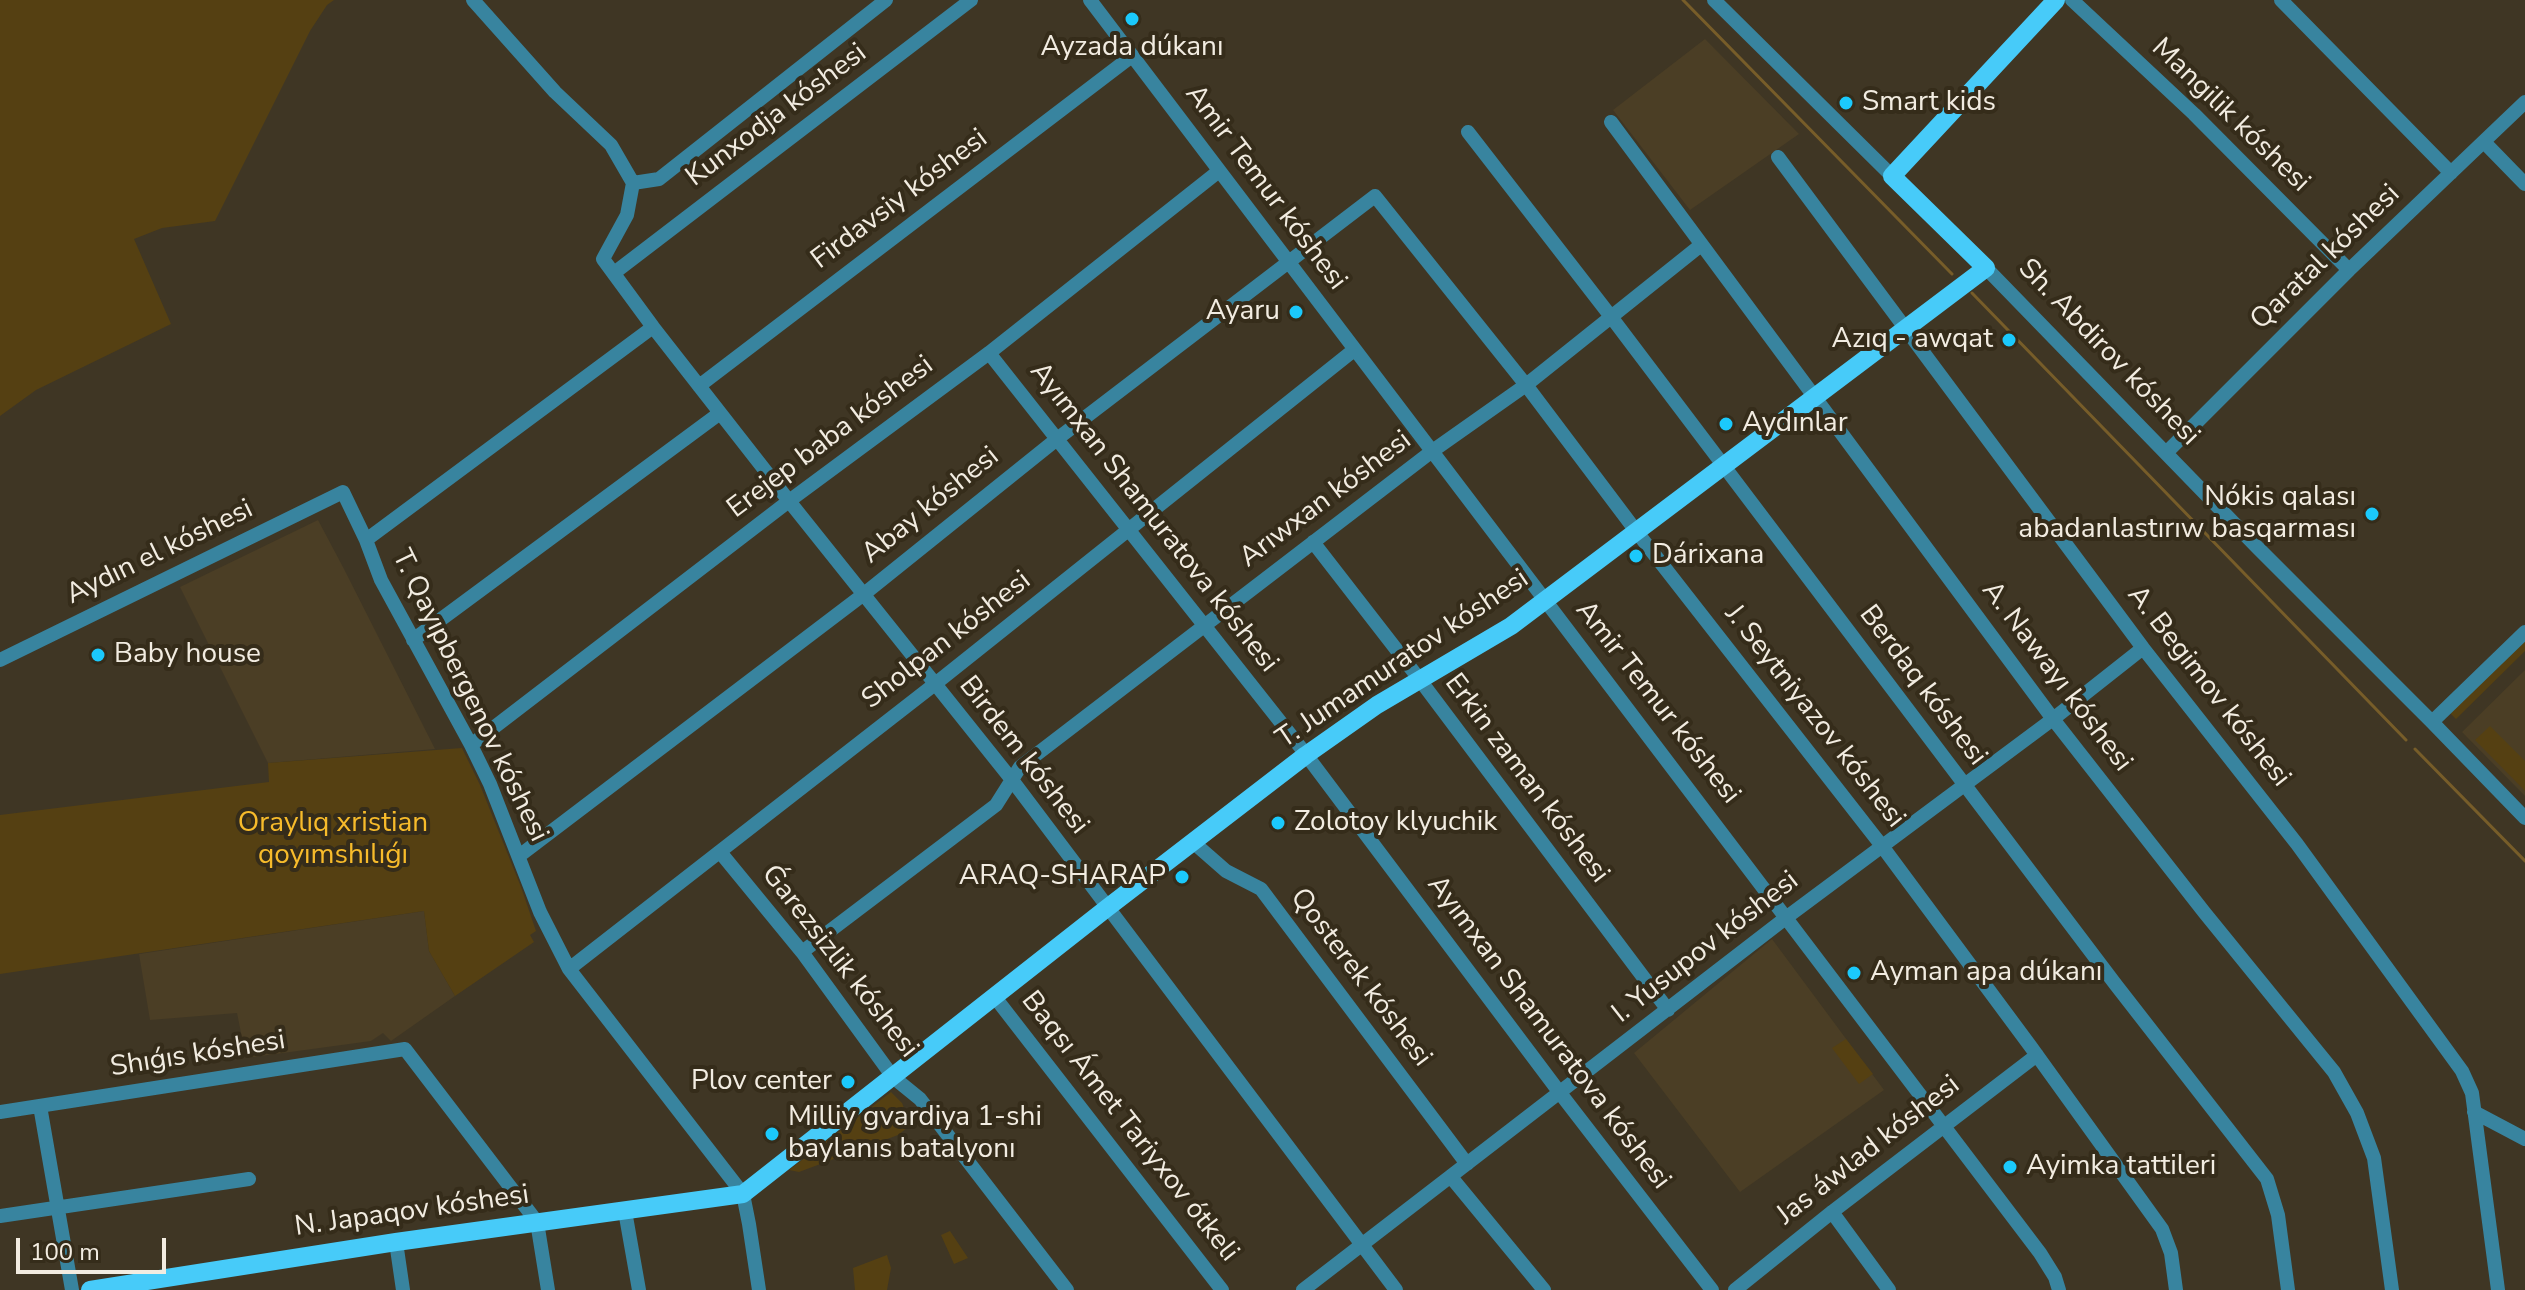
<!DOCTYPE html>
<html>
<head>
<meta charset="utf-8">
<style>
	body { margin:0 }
	#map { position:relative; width:2525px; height:1290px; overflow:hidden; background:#3f3624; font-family:"Nunito Sans",sans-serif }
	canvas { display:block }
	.scale { position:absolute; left:16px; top:1238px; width:150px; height:36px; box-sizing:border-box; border:4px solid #f2ece1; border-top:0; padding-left:10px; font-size:24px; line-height:28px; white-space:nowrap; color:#f2ece1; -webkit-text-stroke:6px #352c1a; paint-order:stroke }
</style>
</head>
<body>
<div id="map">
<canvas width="2525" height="1290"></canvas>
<div class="scale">100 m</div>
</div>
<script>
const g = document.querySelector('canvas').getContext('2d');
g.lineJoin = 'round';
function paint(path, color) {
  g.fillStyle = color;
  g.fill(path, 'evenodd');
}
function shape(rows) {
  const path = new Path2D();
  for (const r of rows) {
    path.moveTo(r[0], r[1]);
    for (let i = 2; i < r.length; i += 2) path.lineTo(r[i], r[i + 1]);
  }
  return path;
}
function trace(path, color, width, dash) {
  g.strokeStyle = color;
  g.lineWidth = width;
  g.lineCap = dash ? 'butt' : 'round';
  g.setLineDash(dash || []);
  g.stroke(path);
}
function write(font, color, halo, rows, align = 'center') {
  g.font = font + ' "Nunito Sans",sans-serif';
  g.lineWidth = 8;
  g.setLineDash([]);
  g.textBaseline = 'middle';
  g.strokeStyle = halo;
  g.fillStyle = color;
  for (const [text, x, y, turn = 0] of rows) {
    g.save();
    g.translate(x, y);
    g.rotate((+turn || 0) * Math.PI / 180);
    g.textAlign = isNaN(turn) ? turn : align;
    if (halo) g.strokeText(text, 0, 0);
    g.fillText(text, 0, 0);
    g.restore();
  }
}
const built = shape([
	[1705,39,1799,134,1690,210,1613,110],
	[318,520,344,569,435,749,268,763,180,587],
	[2525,670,2525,796,2462,732],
	[424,911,429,951,455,996,391,1041,383,1033,371,1041,246,1058,237,1013,150,1020,139,954],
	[1772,939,1884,1090,1740,1192,1634,1053]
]);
const green = shape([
	[0,0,334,0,327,5,310,31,215,221,162,228,134,239,171,324,36,390,0,416],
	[2525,640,2525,651,2456,719,2450,713],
	[2490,726,2525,761,2525,791,2475,740],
	[462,748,480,785,521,887,536,931,530,935,534,942,455,996,429,951,424,911,0,974,0,815,269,782,268,763],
	[1846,1039,1873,1074,1859,1084,1832,1048],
	[891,1092,902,1103,906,1113,907,1128,898,1135,799,1172,789,1170],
	[950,1231,968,1258,954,1264,941,1235],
	[887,1255,891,1268,887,1290,855,1290,853,1268]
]);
const stream = shape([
	[1683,0,1952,274],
	[1972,293,2406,740],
	[2415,749,2525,861]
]);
const minor = shape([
	[473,0,555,92,611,145,633,183,627,215,603,259,653,327,789,501,1012,780,1396,1290],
	[1090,0,2040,1253,2055,1277,2059,1290],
	[1714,0,1892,176],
	[2072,0,2194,114,2349,270],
	[2281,0,2451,173],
	[1611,122,2053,719,2204,912,2334,1072,2357,1113,2374,1158,2392,1290],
	[1468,132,1612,318,2116,985,2267,1179,2278,1215,2288,1290],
	[2484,142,2525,184],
	[1778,157,2143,648,2297,844,2462,1071,2472,1093,2498,1290],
	[633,183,659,179,886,0],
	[1986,268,2257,547,2432,722,2525,818],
	[614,273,971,0],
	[989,353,1301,748,1560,1093,1712,1290],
	[699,386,1132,56],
	[2166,453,2349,270,2525,102],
	[366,540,653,327],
	[1313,542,1420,680,1668,1010],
	[413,640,720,413],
	[0,660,343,492,366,540,381,580,471,745,490,784,540,912,569,969,743,1194,749,1224,759,1290],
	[2432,722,2525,632],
	[471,745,789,501,989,353,1219,171],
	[1194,843,1226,871,1261,889,1467,1164],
	[720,852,802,952,893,1077,920,1099,1067,1290],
	[519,856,864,594,1057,439,1375,196,1526,385,1636,531,1882,846,2031,1047,2162,1229,2171,1253,2176,1290],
	[802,952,996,805,1020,767,1431,452,1526,385,1701,245],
	[569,969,935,684,1354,350],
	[994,996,1222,1290],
	[40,1106,72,1290],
	[0,1112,405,1049,537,1222,548,1290],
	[2474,1112,2525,1139],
	[1451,1177,1544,1290],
	[625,1211,639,1290],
	[1832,1212,1889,1290],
	[0,1216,249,1179],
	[396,1242,403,1290],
	[1303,1290,1787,917,2053,719,2143,648],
	[1735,1290,1832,1212,2037,1055]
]);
const major = shape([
	[90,1290,396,1242,743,1194,1107,908,1306,755,1377,705,1511,626,1986,268,1892,176,2056,0]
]);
const markers = [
	[1132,19,8,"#1bc9fc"],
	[1846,103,8,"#1bc9fc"],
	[1296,312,8,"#1bc9fc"],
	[2009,340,8,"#1bc9fc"],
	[1726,424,8,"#1bc9fc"],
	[2372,514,8,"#1bc9fc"],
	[1636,556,8,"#1bc9fc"],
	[98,655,8,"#1bc9fc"],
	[1278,823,8,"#1bc9fc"],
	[1182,877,8,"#1bc9fc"],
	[1854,973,8,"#1bc9fc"],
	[848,1082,8,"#1bc9fc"],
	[772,1134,8,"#1bc9fc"],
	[2010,1167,8,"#1bc9fc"]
];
const poiNames = [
	["Ayzada dúkanı",1132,48,"center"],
	["Smart kids",1862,103],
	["Ayaru",1280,312,"right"],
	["Azıq - awqat",1993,340,"right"],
	["Aydınlar",1742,424],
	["Nókis qalası",2356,498,"right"],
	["abadanlastırıw basqarması",2356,530,"right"],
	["Dárixana",1652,556],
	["Baby house",114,655],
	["Zolotoy klyuchik",1294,823],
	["ARAQ-SHARAP",1166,877,"right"],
	["Ayman apa dúkanı",1870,973],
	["Plov center",832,1082,"right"],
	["Milliy gvardiya 1-shi",788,1118],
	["baylanıs batalyonı",788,1150],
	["Ayimka tattileri",2026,1167]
];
const streetNames = [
	["Kunxodja kóshesi",777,116,-37],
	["Mangilik kóshesi",2230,116,44],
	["Amir Temur kóshesi",1265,188,53],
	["Firdavsiy kóshesi",900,200,-37],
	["Qaratal kóshesi",2326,258,-44],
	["Sh. Abdirov kóshesi",2108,353,46],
	["Erejep baba kóshesi",831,438,-37],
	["Arıwxan kóshesi",1326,500,-37],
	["Abay kóshesi",931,506,-39],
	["Ayımxan Shamuratova kóshesi",1153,518,52],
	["Aydın el kóshesi",160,553,-26],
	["Sholpan kóshesi",947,641,-38],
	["T. Jumamuratov kóshesi",1403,660,-34],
	["A. Nawayı kóshesi",2056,677,53],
	["Berdaq kóshesi",1922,686,53],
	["A. Begimov kóshesi",2208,687,52],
	["T. Qayıpbergenov kóshesi",469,696,64],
	["Amir Temur kóshesi",1657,703,52],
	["J. Seytniyazov kóshesi",1814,717,52],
	["Birdem kóshesi",1023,756,52],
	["Erkin zaman kóshesi",1526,779,53],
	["I. Yusupov kóshesi",1706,948,-38],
	["Ǵarezsizlik kóshesi",839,962,52],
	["Qosterek kóshesi",1360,978,53],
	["Ayımxan Shamuratova kóshesi",1548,1033,53],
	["Shıǵıs kóshesi",198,1055,-9],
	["Baqsı Ámet Tariyxov ótkeli",1129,1127,52],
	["Jas áwlad kóshesi",1869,1151,-38],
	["N. Japaqov kóshesi",412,1212,-8]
];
const parkNames = [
	["Oraylıq xristian",333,824],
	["qoyımshılıǵı",333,856]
];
paint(built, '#4b3e25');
paint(green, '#554012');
trace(stream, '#775d29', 3);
trace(minor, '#38849f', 14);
trace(major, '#47cbf9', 18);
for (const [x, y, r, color] of markers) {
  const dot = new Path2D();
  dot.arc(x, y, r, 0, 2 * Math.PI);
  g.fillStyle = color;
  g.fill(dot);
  trace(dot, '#352c1a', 3);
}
write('28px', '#f2ece1', '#352c1a', poiNames, 'left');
write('28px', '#f2ece1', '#352c1a', streetNames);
write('28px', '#f7bb2b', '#352c1a', parkNames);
</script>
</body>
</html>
